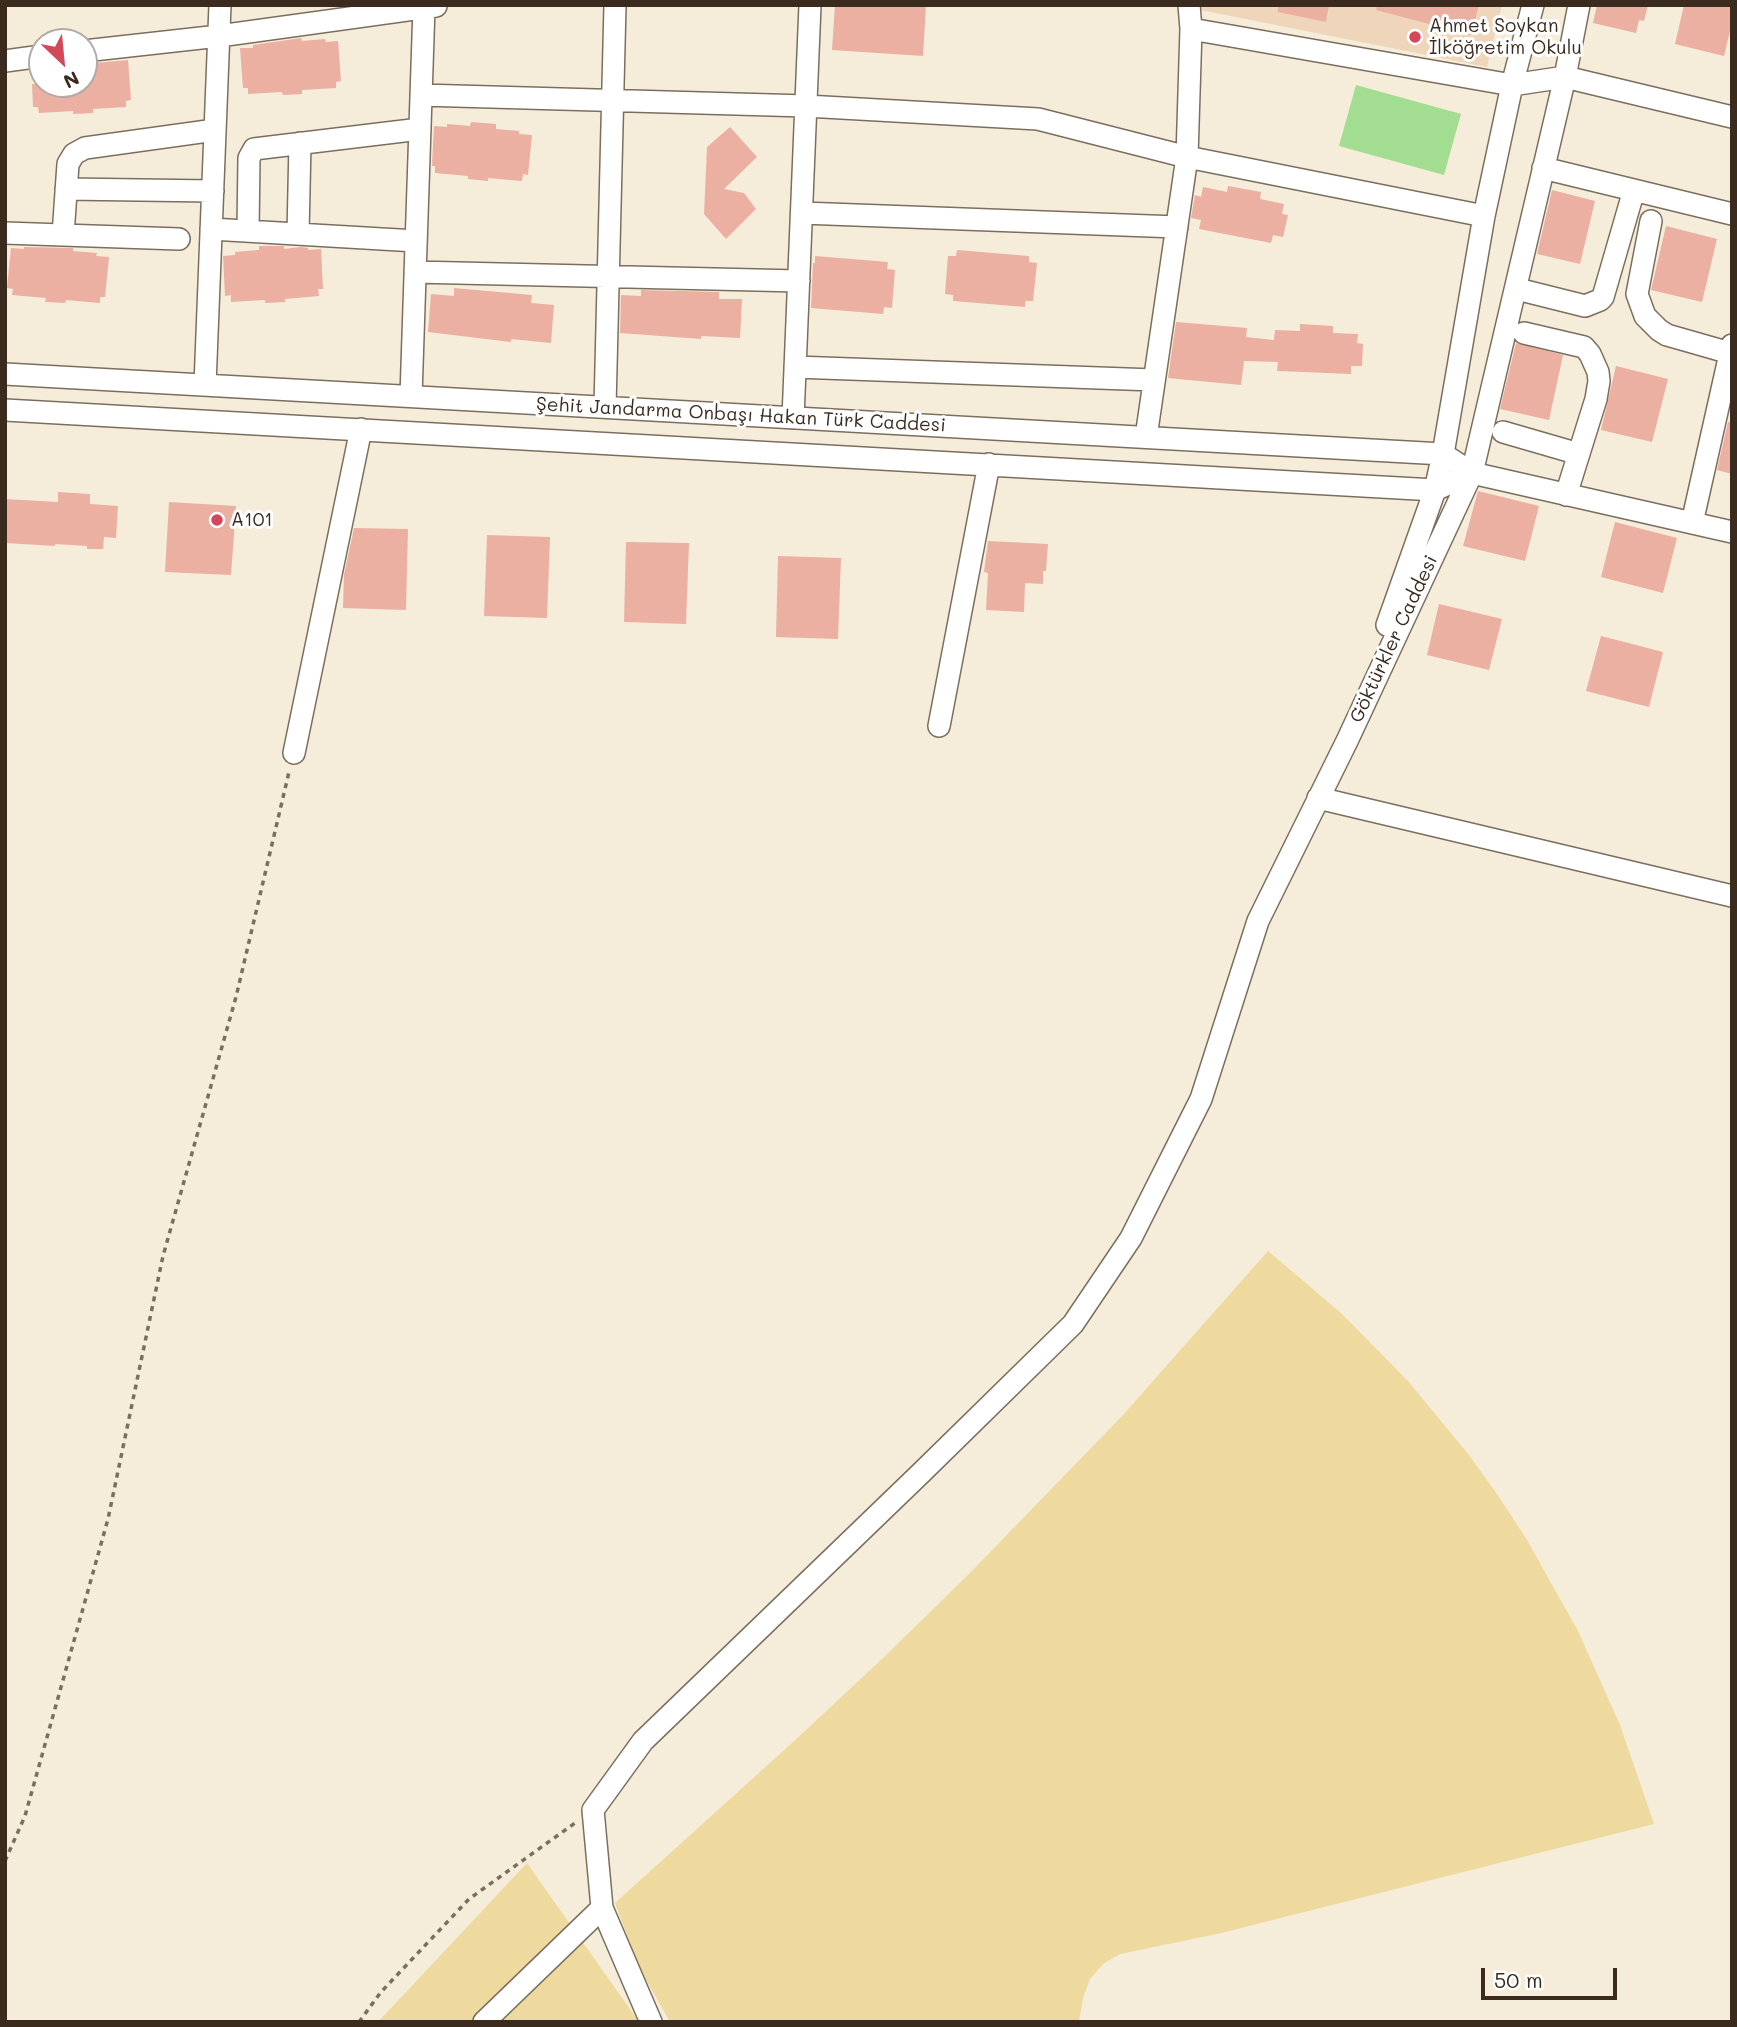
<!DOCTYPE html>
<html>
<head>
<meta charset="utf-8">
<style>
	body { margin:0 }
	#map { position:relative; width:1737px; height:2027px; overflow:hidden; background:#f5ecd9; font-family:Mali,sans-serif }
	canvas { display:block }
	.frame { position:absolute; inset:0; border:7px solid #3b2a1e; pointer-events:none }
	.north { position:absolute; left:28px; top:28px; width:70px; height:70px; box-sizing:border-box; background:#fff; border:2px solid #b1aaa5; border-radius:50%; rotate:154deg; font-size:19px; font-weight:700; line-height:28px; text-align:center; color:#3b2a1e }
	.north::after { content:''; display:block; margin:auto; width:24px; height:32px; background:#d1495b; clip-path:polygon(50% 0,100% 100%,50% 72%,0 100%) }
	.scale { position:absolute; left:1481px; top:1968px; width:136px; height:32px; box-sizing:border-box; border:4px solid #3b2a1e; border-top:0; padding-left:9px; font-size:21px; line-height:24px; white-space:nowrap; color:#3b2a1e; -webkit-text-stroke:5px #fff; paint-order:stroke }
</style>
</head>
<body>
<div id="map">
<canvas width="1737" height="2027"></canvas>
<div class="frame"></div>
<div class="north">N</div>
<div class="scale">50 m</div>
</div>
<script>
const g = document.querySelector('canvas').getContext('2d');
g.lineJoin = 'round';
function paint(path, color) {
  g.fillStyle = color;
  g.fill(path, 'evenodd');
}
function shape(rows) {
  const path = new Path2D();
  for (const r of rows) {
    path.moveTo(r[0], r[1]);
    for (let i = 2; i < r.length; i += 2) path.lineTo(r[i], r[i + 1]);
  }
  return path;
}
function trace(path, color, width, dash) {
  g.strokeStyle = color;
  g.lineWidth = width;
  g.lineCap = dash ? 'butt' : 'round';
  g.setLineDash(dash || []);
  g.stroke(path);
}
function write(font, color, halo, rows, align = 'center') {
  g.font = font + ' Mali,sans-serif';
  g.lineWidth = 6;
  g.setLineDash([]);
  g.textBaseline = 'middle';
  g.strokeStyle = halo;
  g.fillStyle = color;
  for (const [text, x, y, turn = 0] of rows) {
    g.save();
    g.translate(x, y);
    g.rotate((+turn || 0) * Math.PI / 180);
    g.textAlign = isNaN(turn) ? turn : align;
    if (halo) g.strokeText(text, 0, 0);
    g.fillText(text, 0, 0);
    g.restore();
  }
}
const built = shape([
	[1187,5,1502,5,1487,67,1185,7]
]);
const green = shape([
	[1356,85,1461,114,1444,175,1339,146]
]);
const sand = shape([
	[1268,1251,1341,1313,1408,1381,1469,1455,1499,1497,1527,1540,1578,1631,1620,1725,1654,1824,1217,1934,1120,1954,1103,1964,1090,1979,1083,1998,1079,2022,670,2022,639,1967,615,1903,792,1743,882,1659,970,1573,1123,1415],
	[527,1863,639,2022,378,2022]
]);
const building = shape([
	[835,5,926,5,923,56,832,50],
	[1278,5,1329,5,1326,22,1278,12],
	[1377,5,1479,5,1471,35,1376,10],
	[1597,5,1648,5,1644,21,1639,20,1636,33,1593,23],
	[1684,5,1732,5,1732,23,1724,56,1675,44],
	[301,38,302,41,325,39,326,42,338,41,341,81,336,82,336,88,302,90,302,94,283,95,282,92,248,94,248,88,243,88,240,48,253,48,253,45],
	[128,60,131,100,126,101,126,107,93,109,93,113,73,114,73,111,39,113,38,107,33,107,32,84,84,84,84,64],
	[471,122,496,124,496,129,519,131,519,134,532,135,528,175,523,174,522,181,488,178,488,181,468,179,468,176,435,173,435,166,432,166,434,126,447,127,447,124,470,126],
	[730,127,757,157,724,189,744,193,756,209,726,239,704,214,707,147],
	[1228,186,1261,192,1260,199,1284,204,1282,214,1288,215,1283,237,1273,235,1271,243,1199,229,1201,220,1191,218,1195,195,1201,197,1203,187,1227,192],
	[1552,190,1595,201,1580,264,1537,254],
	[1666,226,1717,239,1702,302,1651,290],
	[259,246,284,246,284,249,301,247,308,248,308,250,321,249,323,289,318,289,319,296,285,299,285,302,265,303,265,300,231,302,231,295,225,296,223,256,235,255,235,252,259,250],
	[24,247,73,248,73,251,97,253,96,256,109,257,105,297,100,297,100,303,66,300,65,303,45,302,46,298,12,295,13,289,7,288,11,248,24,249],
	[957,250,1029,256,1029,262,1037,263,1033,301,1025,301,1025,307,953,301,953,295,945,294,948,256,956,256],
	[815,256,888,262,887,269,895,270,892,308,884,307,883,314,811,308,813,263,815,263],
	[454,288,532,295,531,303,554,305,551,343,511,339,511,342,428,332,431,294,454,296],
	[641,290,719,292,719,299,742,299,740,338,701,336,701,339,620,333,621,295,641,296],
	[1176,322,1247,328,1246,337,1274,340,1275,330,1300,331,1300,324,1333,326,1333,333,1358,334,1357,343,1363,344,1362,366,1351,366,1351,374,1303,372,1277,371,1278,362,1244,361,1241,385,1168,378],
	[1516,343,1563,355,1549,420,1500,409],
	[1616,366,1668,379,1652,442,1601,430],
	[1728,422,1732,422,1732,474,1717,470],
	[1478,491,1539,506,1525,561,1463,546],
	[58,492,90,494,90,504,118,506,116,538,104,537,103,549,87,549,87,546,55,544,55,546,5,543,5,499,58,502],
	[169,502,236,506,231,575,165,572],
	[1615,522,1677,538,1663,593,1601,577],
	[354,528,408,529,406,610,343,608,344,575],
	[487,535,550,537,547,618,484,616],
	[988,541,1048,544,1046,571,1043,571,1043,584,1025,583,1024,612,986,610,988,573,984,572],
	[626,542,689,543,686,624,624,622],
	[778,556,841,558,838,639,776,637],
	[1439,604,1502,619,1489,670,1427,655],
	[1601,636,1663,652,1649,707,1586,691]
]);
const path = shape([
	[5,1861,25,1816,108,1519,163,1256,236,997,289,772],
	[359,2022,381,1992,469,1899,575,1823]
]);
const minor = shape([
	[1191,29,1512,85,1565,77,1732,117],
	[84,51,219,36,436,6],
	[5,61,42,56],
	[421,95,806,106,1038,119,1187,157,1484,216],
	[1543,168,1732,214],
	[66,189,213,191],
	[802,213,1177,227],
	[1651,221,1637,294,1645,316,1659,330,1667,335,1730,353],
	[211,229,416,241],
	[248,231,249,158,254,149,420,129],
	[5,233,179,239],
	[298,234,300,143],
	[63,235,68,164,74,154,85,148,215,130],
	[415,272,799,281],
	[1525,291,1585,306,1600,300,1603,297,1634,190],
	[1524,333,1584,347,1590,354,1598,372,1599,381,1596,399,1566,495],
	[795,367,1154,380],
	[5,374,1443,454,1472,473,1732,532],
	[205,385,220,5],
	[411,396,424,7],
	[605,407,615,5],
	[5,410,1435,490,1472,473],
	[793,418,810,5],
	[1503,432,1579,454],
	[1146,437,1187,157,1191,29,1189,5],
	[1692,523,1732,345],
	[1387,625,1435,490,1443,454,1484,216,1512,85,1533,5],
	[939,726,989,464],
	[294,753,361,429],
	[1318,798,1732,896],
	[484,2022,602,1908],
	[651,2022,602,1908,593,1810,643,1741,920,1474,1073,1324,1131,1238,1201,1099,1258,921,1347,741,1472,473,1565,77,1579,5]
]);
const markers = [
	[1415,37,7,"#d1495b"],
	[217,520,7,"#d1495b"]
];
const poiNames = [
	["Ahmet Soykan",1429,26],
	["İlköğretim Okulu",1429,48],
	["A101",231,520]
];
const streetNames = [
	["Şehit Jandarma Onbaşı Hakan Türk Caddesi",741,415,3],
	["Göktürkler Caddesi",1394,639,-65]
];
paint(built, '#efd6bb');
paint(green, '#a2dd91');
paint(sand, '#eeda9e');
paint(building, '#ebb0a2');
trace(minor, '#7c6e5f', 24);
trace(path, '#7c6e5f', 3.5, [5, 5]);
trace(minor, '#fff', 21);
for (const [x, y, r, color] of markers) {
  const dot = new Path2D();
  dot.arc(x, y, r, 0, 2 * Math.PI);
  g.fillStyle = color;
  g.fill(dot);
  trace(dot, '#fff', 2.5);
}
write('19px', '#3b2a1e', '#fff', poiNames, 'left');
write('19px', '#3b2a1e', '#fff', streetNames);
</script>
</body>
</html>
